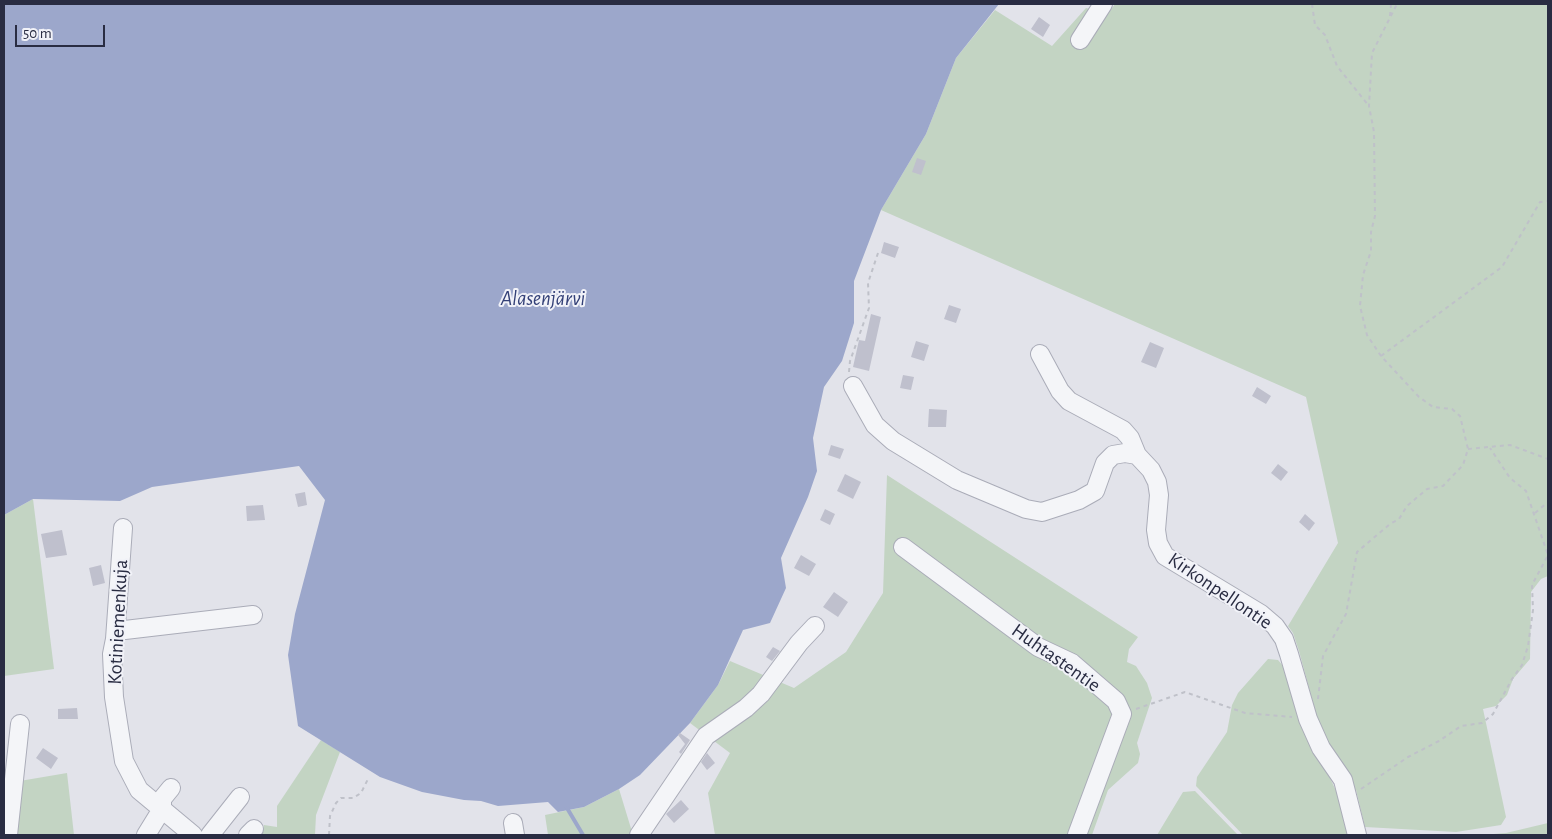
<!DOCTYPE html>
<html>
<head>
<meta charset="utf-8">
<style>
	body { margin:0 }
	#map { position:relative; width:1552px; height:839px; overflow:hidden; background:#e2e3ea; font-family:"Alegreya Sans",sans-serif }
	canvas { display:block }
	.frame { position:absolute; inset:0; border:5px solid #292c42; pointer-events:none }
	.scale { position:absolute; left:15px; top:25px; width:90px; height:22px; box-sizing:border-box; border:2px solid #292c42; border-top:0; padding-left:6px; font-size:15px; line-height:18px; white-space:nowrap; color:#292c42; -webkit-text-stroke:4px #f1f2f8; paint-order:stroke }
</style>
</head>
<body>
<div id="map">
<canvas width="1552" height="839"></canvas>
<div class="frame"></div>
<div class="scale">50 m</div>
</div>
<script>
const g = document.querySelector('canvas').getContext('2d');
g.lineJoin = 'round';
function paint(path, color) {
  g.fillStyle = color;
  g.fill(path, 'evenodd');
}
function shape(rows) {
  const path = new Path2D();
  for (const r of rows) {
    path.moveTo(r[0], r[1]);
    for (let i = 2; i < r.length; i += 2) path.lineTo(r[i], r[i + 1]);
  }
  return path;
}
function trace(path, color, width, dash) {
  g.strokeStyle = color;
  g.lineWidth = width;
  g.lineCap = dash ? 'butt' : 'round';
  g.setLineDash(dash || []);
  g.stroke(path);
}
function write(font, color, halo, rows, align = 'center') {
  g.font = font + ' "Alegreya Sans",sans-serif';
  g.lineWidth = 4;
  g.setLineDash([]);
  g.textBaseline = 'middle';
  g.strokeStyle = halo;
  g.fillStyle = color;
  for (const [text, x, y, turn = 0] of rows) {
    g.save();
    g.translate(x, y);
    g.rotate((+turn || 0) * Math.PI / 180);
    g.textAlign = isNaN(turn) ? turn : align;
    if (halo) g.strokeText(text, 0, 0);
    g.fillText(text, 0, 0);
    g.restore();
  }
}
const green = shape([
	[1115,4,1548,4,1548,576,1541,579,1531,592,1530,659,1513,679,1507,695,1496,706,1483,709,1506,817,1501,825,1456,832,1365,827,1356,790,1351,790,1319,725,1299,651,1293,633,1288,626,1338,543,1306,397,881,210,926,134,956,58,995,10,1052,46,1086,8,1108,14],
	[887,475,1138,637,1129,649,1127,662,1136,666,1147,683,1152,698,1137,743,1140,754,1138,763,1108,790,1092,835,715,835,708,793,730,753,690,723,718,685,730,661,794,688,846,652,883,593],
	[33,499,54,669,4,676,4,515],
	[1268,659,1278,660,1284,667,1298,719,1308,732,1340,799,1349,835,1243,835,1196,786,1197,777,1227,732,1232,705,1238,693],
	[321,740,340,752,316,815,315,835,262,835,264,825,277,827,277,806],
	[67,773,74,835,4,835,8,783],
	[619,789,633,835,548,835,545,815,584,807],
	[1195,791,1238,835,1157,835,1183,792],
	[1548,823,1548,835,1481,835,1506,833]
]);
const water = shape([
	[4,4,999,4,956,58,926,134,881,210,854,281,854,323,842,361,824,387,813,438,817,471,808,497,781,558,786,588,770,623,743,630,718,685,690,723,640,775,619,789,584,807,558,812,548,802,498,806,481,801,464,800,422,792,380,777,298,726,288,655,295,614,325,500,299,466,152,487,120,501,33,499,4,515]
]);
const stream = shape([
	[567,808,583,835]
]);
const building = shape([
	[1039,17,1050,25,1043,37,1031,29],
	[917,158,926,161,921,175,912,172],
	[884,242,899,247,895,258,881,253],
	[949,305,961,309,956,323,944,319],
	[871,314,881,317,869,371,853,367,859,340,865,341],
	[916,341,929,345,924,361,911,357],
	[1150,342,1164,348,1156,368,1141,362],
	[903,375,914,377,911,390,900,388],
	[1257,387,1271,396,1266,404,1252,396],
	[929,409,947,410,946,427,928,427],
	[831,445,844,449,840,459,828,455],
	[1278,464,1288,472,1281,481,1271,473],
	[845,474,861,482,853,499,837,491],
	[305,492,307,505,298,507,295,494],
	[263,505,265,520,247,521,246,506],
	[825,509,835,514,830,525,820,520],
	[1305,514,1315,523,1309,531,1299,522],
	[62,530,67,555,46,558,41,534],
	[801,555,816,564,809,576,794,568],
	[101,565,105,583,93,586,89,568],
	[834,592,848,602,838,617,823,607],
	[773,647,780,651,772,661,766,657],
	[77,708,78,719,58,719,58,709],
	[680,733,690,740,681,754,679,752,685,744,678,735],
	[43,748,58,758,51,769,36,758],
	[707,753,715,763,707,770,701,762],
	[681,800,689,809,674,823,666,814]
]);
const path = shape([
	[1312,4,1315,25,1325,35,1337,66,1369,106],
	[1390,16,1391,4],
	[1381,356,1502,267,1540,202,1548,201],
	[849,372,850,361,869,308,868,283,879,250],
	[1468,449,1510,445,1548,459],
	[1535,513,1548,502],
	[1318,699,1323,656,1346,614,1357,552,1390,524,1399,519,1407,506,1427,489,1443,486,1463,465,1468,449,1460,416,1452,409,1433,407,1419,397,1381,356,1367,335,1360,306,1363,275,1371,251,1371,232,1375,216,1374,132,1369,106,1372,53,1397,4],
	[1136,709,1185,692,1245,713,1292,717],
	[1361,789,1408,757,1439,741,1461,726,1482,723,1493,714,1512,679,1522,665,1528,646,1533,610,1532,585,1548,555,1526,491,1510,478,1490,448],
	[329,835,330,816,336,803,341,798,353,798,361,793,369,777]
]);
const minor = shape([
	[1080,40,1103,4],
	[1040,354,1060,391,1069,401,1123,430,1130,438,1137,455,1151,470,1157,482,1159,495,1156,530,1158,543,1165,556,1261,614,1275,626,1284,639,1289,654,1308,719,1321,748,1343,780,1357,835],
	[853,386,875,425,893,441,957,480,1026,509,1042,512,1079,500,1095,491,1105,463,1113,455,1125,453,1137,455],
	[123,528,115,639,112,654,114,697,124,761,139,790,193,835],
	[903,547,1038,647,1072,663,1116,701,1122,714,1077,835],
	[125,630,253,615],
	[513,823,515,835],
	[8,835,20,724],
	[146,835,162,809,162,799,171,788],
	[210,835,240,797],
	[248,835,254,829],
	[639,835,706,736,746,708,761,694,799,643,815,626]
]);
const streetNames = [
	["Kirkonpellontie",1220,591,34],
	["Kotiniemenkuja",118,622,-87],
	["Huhtastentie",1056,658,35]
];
const waterNames = [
	["Alasenjärvi",543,299]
];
paint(green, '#c3d4c3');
paint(water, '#9ca7cb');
trace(stream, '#9ca7cb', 4);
paint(building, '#bfc0cd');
trace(minor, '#aaacb8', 20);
trace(path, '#bfc1c9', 2, [4, 4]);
trace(minor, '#f4f5f8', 18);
write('20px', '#292c42', '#f1f2f8', streetNames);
write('italic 21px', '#334077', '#f1f2f8', waterNames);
</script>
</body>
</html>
